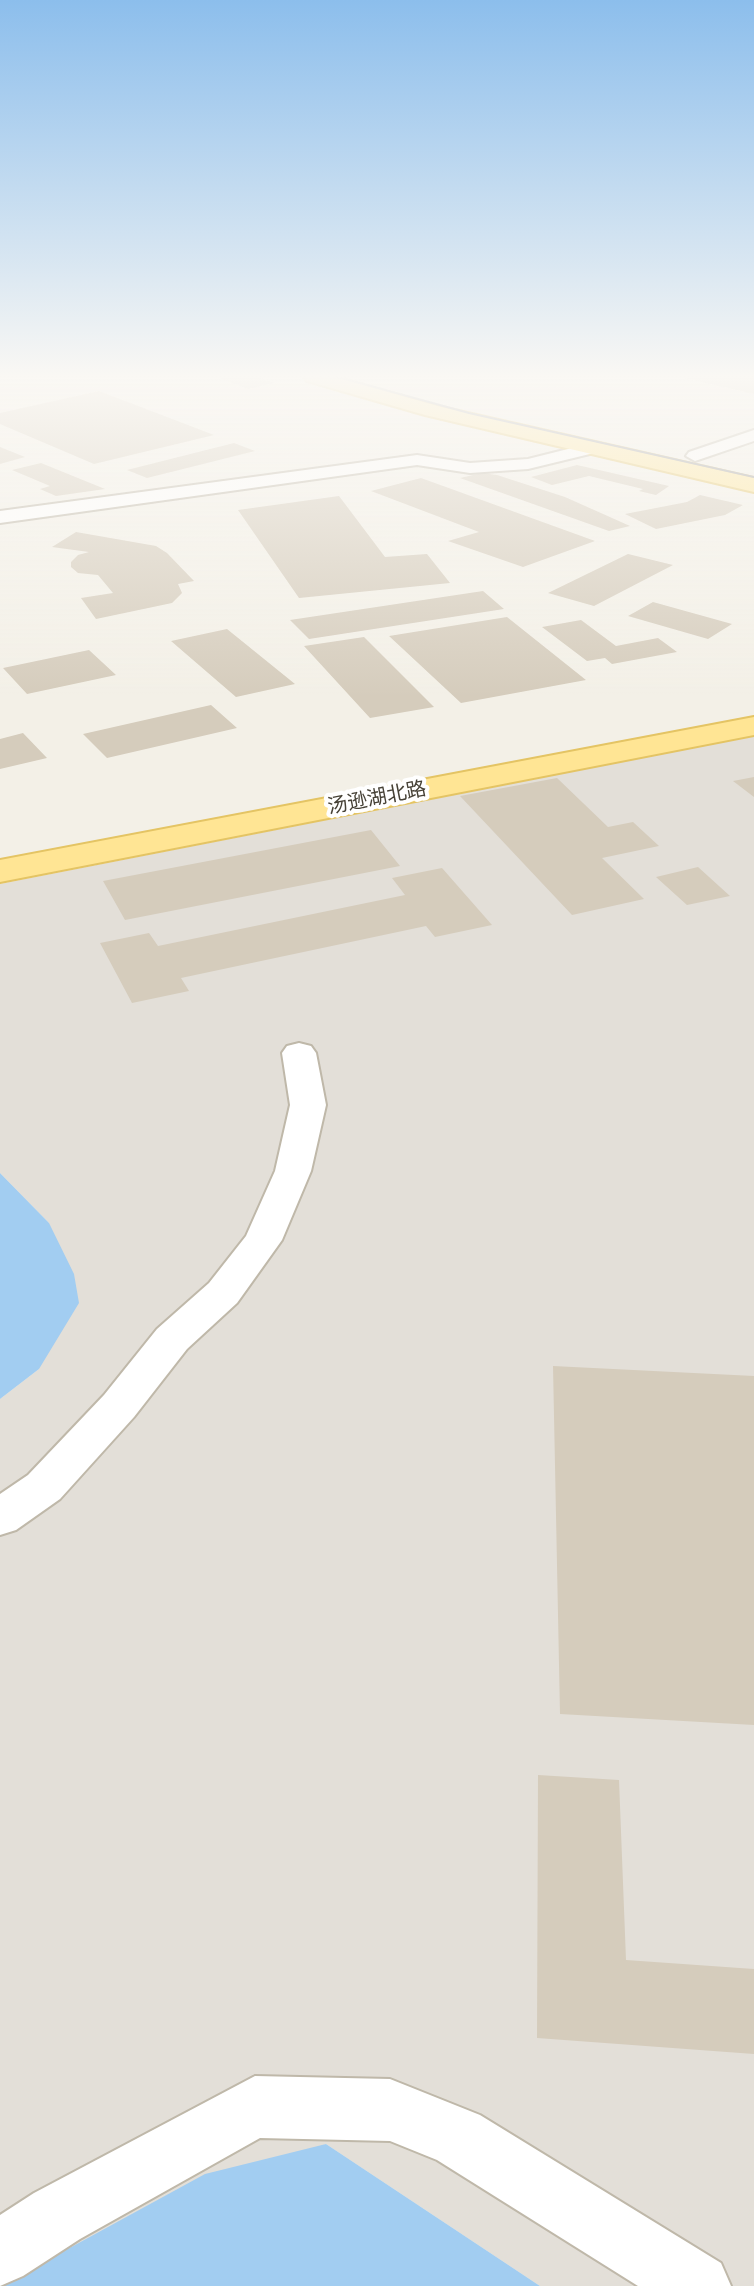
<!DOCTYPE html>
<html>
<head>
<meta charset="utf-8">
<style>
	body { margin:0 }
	canvas { display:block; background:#f3f0e7 }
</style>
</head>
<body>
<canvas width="754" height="2286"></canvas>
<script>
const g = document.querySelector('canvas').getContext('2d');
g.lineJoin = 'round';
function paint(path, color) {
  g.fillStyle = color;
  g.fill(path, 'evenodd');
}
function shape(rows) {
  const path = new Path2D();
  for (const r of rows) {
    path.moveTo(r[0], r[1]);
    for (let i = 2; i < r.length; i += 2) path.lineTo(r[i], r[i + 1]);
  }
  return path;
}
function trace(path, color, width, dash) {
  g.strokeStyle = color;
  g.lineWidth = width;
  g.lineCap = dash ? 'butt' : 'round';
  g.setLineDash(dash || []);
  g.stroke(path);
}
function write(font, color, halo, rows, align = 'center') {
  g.font = font + ' Mulish,"Noto Sans SC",sans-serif';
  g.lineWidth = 8;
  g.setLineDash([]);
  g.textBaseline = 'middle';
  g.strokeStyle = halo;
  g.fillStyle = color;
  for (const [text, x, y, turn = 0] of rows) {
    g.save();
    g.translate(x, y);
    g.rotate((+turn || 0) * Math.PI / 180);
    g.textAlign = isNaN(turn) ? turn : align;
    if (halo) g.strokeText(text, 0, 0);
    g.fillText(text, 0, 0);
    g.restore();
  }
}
const industrial = shape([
	[754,736,754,2286,540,2286,326,2144,0,2284,0,1399,39,1369,49,1223,0,1173,0,884]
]);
const water = shape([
	[0,1173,49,1223,74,1274,79,1303,39,1369,0,1399],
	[326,2144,540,2286,0,2286,205,2174]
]);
const building = shape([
	[217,377,258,377,274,383,248,389],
	[684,377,754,377,754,394,684,378],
	[99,391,214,435,94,464,0,424,0,413],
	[234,443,255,451,147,478,127,470],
	[0,447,25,457,0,464],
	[41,463,105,489,56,496,40,489,50,486,12,470],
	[577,465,669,486,656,495,639,491,643,489,589,476,552,485,531,477],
	[482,473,497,475,565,497,630,526,609,531,460,478],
	[421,478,595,541,523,567,448,541,479,532,371,491],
	[700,495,743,505,725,515,656,529,625,514,687,502],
	[339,496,385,557,427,554,450,583,299,598,238,510],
	[76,532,156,546,167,553,194,581,178,584,182,593,172,603,96,619,81,598,113,593,98,575,78,573,71,567,71,562,78,555,89,552,52,547],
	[628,554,673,565,594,606,548,593],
	[483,591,504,609,309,639,290,620],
	[653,602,732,624,708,639,628,616],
	[507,617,586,680,461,703,389,636],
	[581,620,616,646,658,638,677,652,612,664,605,658,587,661,542,627],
	[227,629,295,684,236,697,171,641],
	[364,637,434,707,370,718,304,646],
	[89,650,116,675,27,694,3,668],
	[211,705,237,728,107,758,83,734],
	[23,733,47,758,0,769,0,739],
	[754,777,754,797,733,781],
	[557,778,608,827,633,822,659,846,602,858,644,899,572,915,460,796],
	[371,830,400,866,125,920,103,881],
	[698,867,730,896,687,905,656,877],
	[442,868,492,925,435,937,426,926,181,978,189,991,132,1003,100,943,149,933,158,946,405,895,392,878],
	[553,1366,754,1376,754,1725,560,1714],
	[538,1775,619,1780,626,1960,754,1969,754,2054,537,2038]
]);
const minor = shape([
	[754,430,754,441,695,461,686,456,689,452,754,430],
	[592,443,601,448,598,452,528,469,470,473,417,465,0,523,0,511,417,455,470,463,528,459,592,443],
	[299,1043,311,1046,316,1053,326,1105,311,1171,282,1240,237,1303,187,1349,134,1417,60,1499,16,1530,0,1535,0,1494,28,1475,104,1395,157,1329,209,1283,246,1236,275,1171,290,1105,282,1053,287,1046,299,1043],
	[255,2076,390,2079,480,2115,721,2263,731,2286,638,2286,437,2160,390,2141,260,2138,80,2239,23,2276,0,2286,0,2215,34,2193,255,2076]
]);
const major = shape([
	[304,377,336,377,437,406,754,478,754,492,425,415,307,381,304,377],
	[754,717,754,735,0,882,0,860,754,717]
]);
const tram = shape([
	[338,377,469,413,754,477]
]);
const farStreetnames = [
	["汤逊湖北路",377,798,-11]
];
paint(industrial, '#e3dfd8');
paint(water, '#a2cdf1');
paint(building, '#d5ccbc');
trace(minor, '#bfb8a9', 4);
trace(major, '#e4c464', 4);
paint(minor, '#fff');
paint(major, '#ffe594');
trace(tram, '#969696', 2);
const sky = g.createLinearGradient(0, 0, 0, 697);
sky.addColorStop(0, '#8cbeec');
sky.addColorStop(0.54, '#faf8f4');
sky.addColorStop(1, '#faf8f400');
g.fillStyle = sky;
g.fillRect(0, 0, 754, 697);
write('20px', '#464136', '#fff', farStreetnames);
</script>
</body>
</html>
